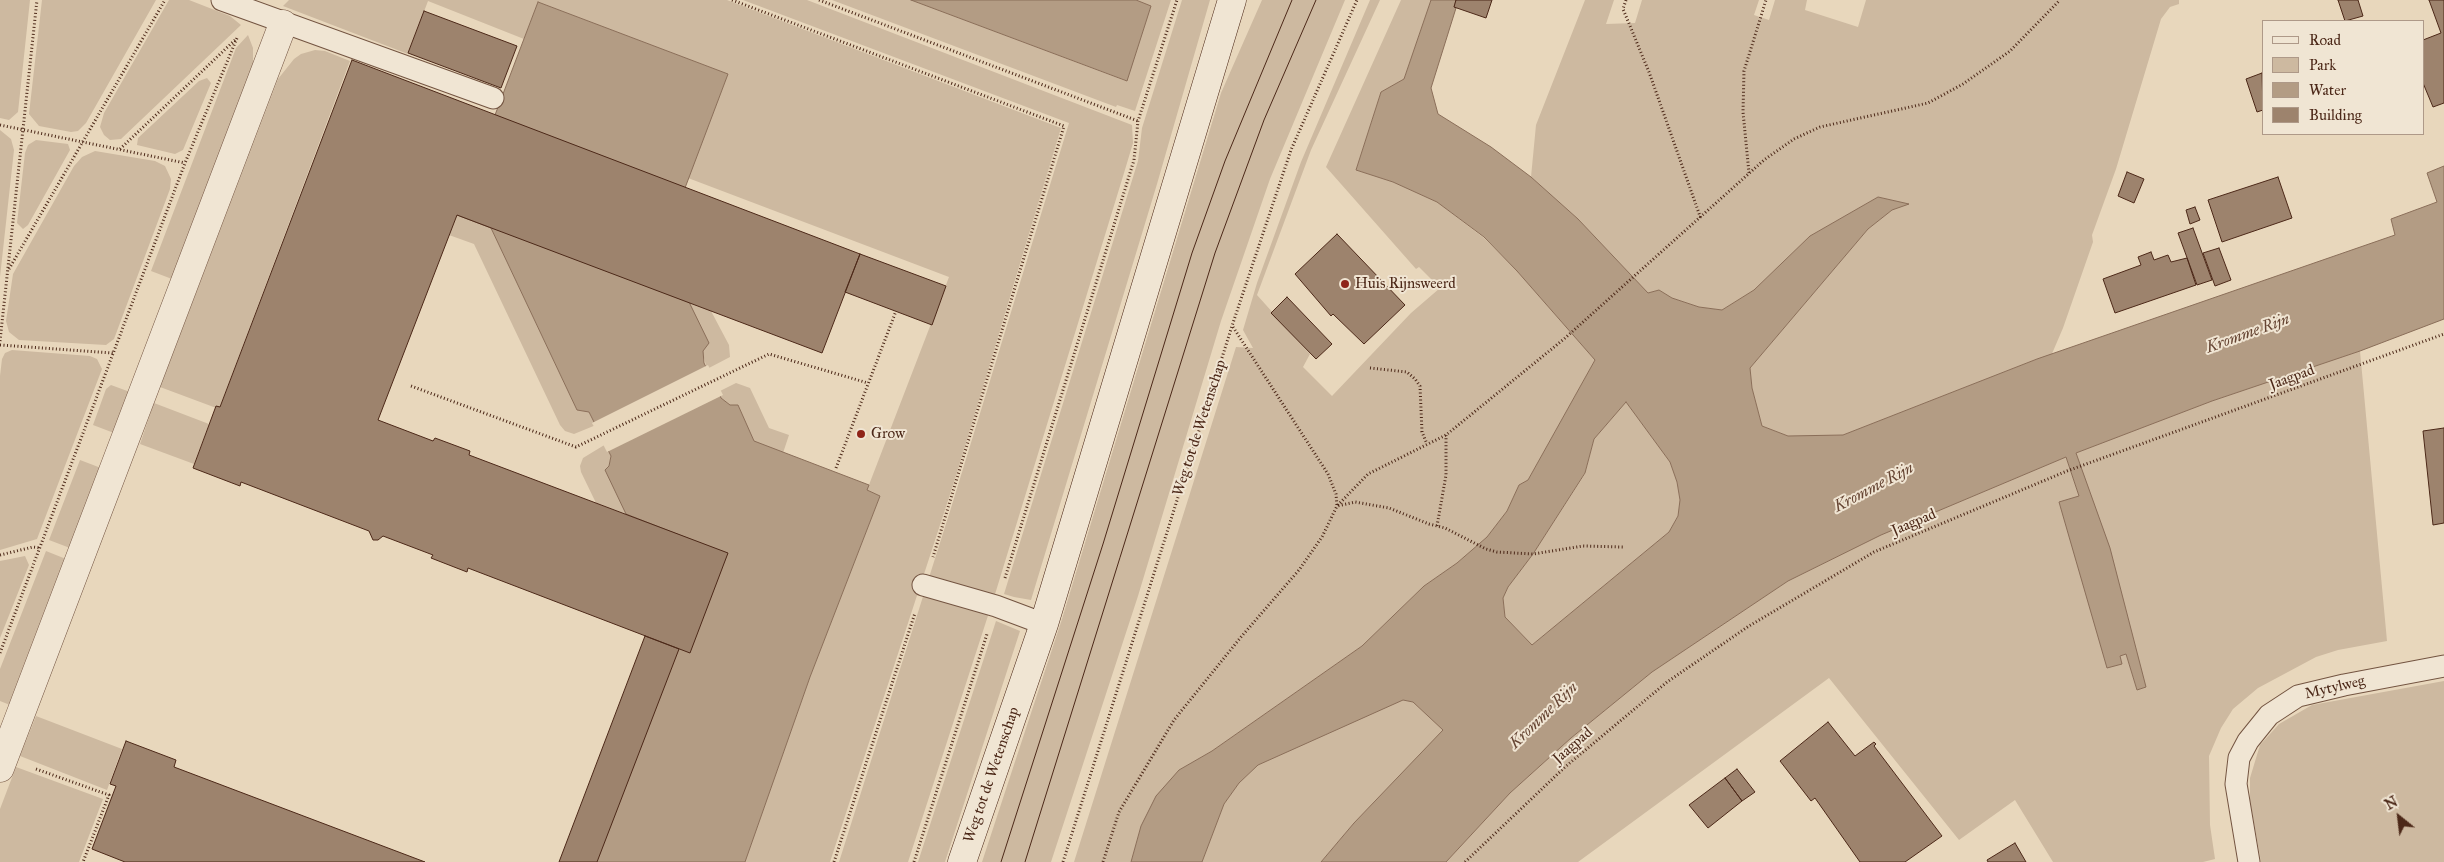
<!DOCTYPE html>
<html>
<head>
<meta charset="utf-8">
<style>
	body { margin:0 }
	#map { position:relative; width:2444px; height:862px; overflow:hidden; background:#e8d7bc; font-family:"IM FELL Great Primer",serif }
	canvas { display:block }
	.legend { position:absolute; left:2262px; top:20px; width:162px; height:115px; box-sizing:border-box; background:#f0e5d3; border:1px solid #ae9988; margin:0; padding:6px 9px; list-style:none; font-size:15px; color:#4c2818 }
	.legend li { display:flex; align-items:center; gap:10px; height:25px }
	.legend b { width:25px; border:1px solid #ae9988 }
	.north { position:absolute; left:2374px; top:792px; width:50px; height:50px; -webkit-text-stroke:4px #f0e5d3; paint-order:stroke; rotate:331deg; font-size:14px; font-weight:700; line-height:20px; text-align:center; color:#4c2818 }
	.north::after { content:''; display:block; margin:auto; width:18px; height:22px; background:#4c2818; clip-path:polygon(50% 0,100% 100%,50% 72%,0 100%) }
</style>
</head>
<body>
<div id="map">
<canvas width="2444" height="862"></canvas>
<ul class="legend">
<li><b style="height:6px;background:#f0e5d3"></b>Road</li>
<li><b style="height:14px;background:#cdb9a0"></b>Park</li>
<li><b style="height:14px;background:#b39c84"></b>Water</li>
<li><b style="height:14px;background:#9d836d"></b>Building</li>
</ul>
<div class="north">N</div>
</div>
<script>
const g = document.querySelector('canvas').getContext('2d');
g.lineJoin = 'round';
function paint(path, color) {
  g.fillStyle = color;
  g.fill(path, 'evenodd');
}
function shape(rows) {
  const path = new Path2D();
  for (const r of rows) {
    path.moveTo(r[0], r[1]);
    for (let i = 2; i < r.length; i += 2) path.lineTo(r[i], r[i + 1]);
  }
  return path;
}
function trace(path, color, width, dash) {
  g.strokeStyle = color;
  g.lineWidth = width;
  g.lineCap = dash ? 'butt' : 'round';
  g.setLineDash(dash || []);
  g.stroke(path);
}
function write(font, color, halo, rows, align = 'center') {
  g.font = font + ' "IM FELL Great Primer",serif';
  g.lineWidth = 4;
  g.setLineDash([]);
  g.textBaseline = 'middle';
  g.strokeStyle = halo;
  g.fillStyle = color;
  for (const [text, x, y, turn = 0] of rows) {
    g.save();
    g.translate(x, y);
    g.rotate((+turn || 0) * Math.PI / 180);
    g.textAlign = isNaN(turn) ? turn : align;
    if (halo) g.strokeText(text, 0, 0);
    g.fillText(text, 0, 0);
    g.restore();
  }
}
const green = shape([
	[0,0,30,0,18,112,9,120,0,118],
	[42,0,156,0,86,123,78,131,71,132,39,126,29,114],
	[169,0,189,0,230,16,241,25,121,139,110,140,104,135,100,127,104,113],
	[289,0,727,0,1061,128,956,476,830,862,745,862,810,677,880,496,867,490,949,277,688,178,728,74,538,2,524,39,428,1,408,54,283,6],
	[743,0,807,0,1132,125,1133,143,1124,173,996,591,908,862,839,862,951,508,1069,123],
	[832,0,911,0,1126,81,1151,6,1136,0,1171,0,1135,111,1117,105,1116,107],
	[1182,0,1210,0,1157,184,1031,600,1014,597,1004,594,1138,161,1142,128],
	[1262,0,1345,0,1270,179,1221,321,1138,596,1051,862,982,862,1062,619,1221,93],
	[1370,0,1380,0,1311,150,1257,295,1310,354,1303,367,1332,396,1411,313,1440,288,1419,267,1416,269,1326,167,1401,0,1431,0,1404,79,1381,92,1356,170,1393,182,1437,202,1484,238,1517,271,1595,360,1528,480,1519,485,1507,511,1487,537,1457,563,1424,586,1362,646,1212,751,1179,770,1141,826,1131,862,1074,862,1236,347,1253,348,1243,330,1257,283,1301,162],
	[1585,0,1614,0,1606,24,1635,23,1642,0,1759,0,1754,15,1769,20,1775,0,1807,0,1805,10,1858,27,1866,0,2179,0,2179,4,2170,7,2161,19,2116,169,2092,235,2093,242,2063,328,2051,356,2037,359,1843,435,1815,437,1788,436,1762,426,1752,388,1750,368,1868,229,1892,210,1908,204,1878,197,1810,236,1754,290,1722,310,1699,307,1672,298,1659,290,1648,293,1578,219,1531,177,1536,125],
	[248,35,253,48,253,64,172,279,151,271,236,48],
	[315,50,325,51,350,61,219,409,160,387,278,79,294,59,301,54],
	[207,78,211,83,183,150,175,154,137,145,138,138,199,81],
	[0,130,11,139,14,150,0,277],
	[36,140,68,144,70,150,28,225,23,229,17,223,25,153,28,145],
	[95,151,155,161,165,166,171,179,170,189,114,339,106,345,19,340,9,332,6,321,13,274,74,166,82,157],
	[457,215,491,228,577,410,589,412,596,425,574,434,565,431,560,425,474,244,449,235],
	[689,302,711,311,729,345,730,357,707,369],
	[12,350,90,356,97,359,102,369,37,539,0,550,0,376,2,359,5,353],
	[2360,351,2387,641,2338,650,2316,657,2258,688,2233,709,2221,728,2209,756,2210,825,2215,859,2203,862,2053,862,2015,800,1959,840,1829,678,1578,862,1446,862,1510,793,1571,738,1652,672,1788,581,1881,535,2066,457,2079,496,2059,503,2122,663,2120,656,2126,654,2137,690,2145,687,2076,453,2212,401],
	[736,383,750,388,769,428,789,435,783,453,754,442,738,405,730,405,721,398,718,392],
	[111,385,130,392,114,433,93,425,106,389],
	[1626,402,1670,462,1677,482,1680,500,1678,516,1669,532,1532,645,1505,617,1503,598,1508,587,1533,554,1585,474,1594,439],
	[154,403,209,424,194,464,140,444],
	[606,444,611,456,609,466,606,470,626,514,596,503,581,472,580,466,583,458],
	[80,460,101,468,70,548,49,540],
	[46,551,66,559,10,705,0,701,0,669],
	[25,556,29,565,0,638,0,561],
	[996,621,1020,631,945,862,918,862],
	[2444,681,2444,862,2261,862,2250,801,2250,778,2260,745,2279,724,2312,705],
	[1403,699,1413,702,1444,730,1354,823,1321,862,1202,862,1224,804,1239,783,1258,765],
	[36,716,122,749,107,790,20,756],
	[16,767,103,799,79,862,0,862,0,809]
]);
const water = shape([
	[911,0,1136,0,1151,6,1127,81,911,0],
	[1431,0,1456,0,1454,7,1456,8,1431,88,1438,114,1491,147,1531,177,1578,219,1648,293,1659,290,1672,298,1699,307,1722,310,1754,290,1810,236,1878,197,1909,204,1892,210,1868,229,1750,368,1752,388,1762,426,1788,436,1843,435,2037,359,2395,235,2391,219,2437,202,2427,173,2444,166,2444,319,2360,351,2212,401,2076,453,2110,548,2146,687,2137,690,2126,654,2120,656,2122,664,2107,668,2059,502,2079,496,2066,457,1881,535,1788,581,1652,672,1571,738,1510,793,1446,862,1321,862,1354,823,1443,730,1413,702,1403,700,1258,765,1239,783,1224,804,1202,862,1131,862,1141,826,1156,796,1179,770,1212,751,1362,646,1424,586,1457,563,1487,537,1507,511,1519,485,1528,480,1595,360,1517,271,1484,237,1437,202,1393,182,1356,170,1381,92,1404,79,1431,0],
	[1626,402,1670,462,1677,482,1680,500,1678,516,1669,532,1532,645,1505,617,1503,598,1508,587,1533,554,1585,473,1594,439,1626,402],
	[538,2,728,74,648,286,689,302,709,343,703,351,704,363,721,398,730,405,738,405,754,441,869,485,867,490,880,496,810,677,745,862,596,862,715,549,626,514,605,470,609,466,611,456,589,412,577,410,491,228,457,215,538,2]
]);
const pier = shape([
	[708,365,723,395,607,452,592,423]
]);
const building = shape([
	[1456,0,1492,0,1486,18,1454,7,1456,0],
	[2338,0,2358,0,2363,16,2345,21,2338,0],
	[2429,0,2444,0,2444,103,2433,107,2423,83,2423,40,2441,33,2429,0],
	[424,11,517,46,501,88,408,53,424,11],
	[352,60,860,254,822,353,457,215,378,420,433,441,435,438,470,451,469,455,728,553,690,653,468,568,467,572,431,558,433,555,383,536,378,540,373,540,369,531,241,482,240,486,193,468,216,406,220,407,352,60],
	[2262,73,2263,110,2257,112,2246,79,2262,73],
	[2127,172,2144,179,2134,203,2118,196,2127,172],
	[2278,177,2292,218,2222,242,2208,200,2278,177],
	[2195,207,2200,220,2190,224,2186,210,2195,207],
	[2193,228,2212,280,2197,285,2178,233,2193,228],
	[1337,234,1405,305,1364,344,1333,314,1331,316,1295,274,1337,234],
	[2219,248,2231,280,2215,286,2203,253,2219,248],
	[2151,252,2154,260,2168,255,2171,262,2187,258,2196,285,2115,313,2103,279,2141,265,2138,257,2151,252],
	[860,254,946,286,932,325,845,292,860,254],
	[1287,297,1332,344,1316,359,1271,313,1287,297],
	[2444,428,2444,523,2433,525,2423,431,2444,428],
	[645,636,679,649,597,862,559,862,645,636],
	[1828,722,1855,756,1874,742,1876,744,1874,746,1942,836,1905,862,1860,862,1815,798,1811,801,1780,761,1828,722],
	[126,741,176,760,174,767,425,862,125,862,92,849,116,786,110,784,126,741],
	[1737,769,1755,792,1742,801,1725,778,1737,769],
	[1725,778,1742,801,1708,828,1689,805,1725,778],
	[2015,843,2026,862,1988,862,1987,860,2015,843]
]);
const path = shape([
	[732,0,1064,126,933,557],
	[819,0,1138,121],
	[1626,0,1623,9,1649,72,1701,219],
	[0,125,185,163],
	[120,149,235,40],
	[1749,173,1743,112,1744,71,1766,0],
	[9,269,165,0],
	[1233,327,1328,474,1336,494,1337,506,1355,502,1389,508,1429,524,1445,528,1486,549,1497,552,1533,554,1583,546,1623,547],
	[0,341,37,0],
	[0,345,113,353],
	[1370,368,1407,372,1415,379,1420,386,1422,432,1427,444],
	[411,386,576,447,769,354,868,383],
	[836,468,896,311],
	[1437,526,1446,475,1446,435],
	[0,555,33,547,41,548],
	[1005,578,1134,160,1138,121,1177,0],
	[0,653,185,163,237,38],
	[36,769,109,795,83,862],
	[834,862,915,613],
	[914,862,987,634],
	[1063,862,1232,326,1291,150,1357,0],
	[1103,862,1119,812,1174,720,1241,637,1299,570,1322,537,1337,506,1368,474,1446,435,1564,339,1764,160,1794,139,1820,127,1928,103,1963,84,2010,51,2060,0],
	[1465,862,1565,767,1667,682,1749,626,1874,552,2067,471,2444,334]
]);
const service = shape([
	[222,0,493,98],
	[923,585,996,606,1044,624],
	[2249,862,2236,784,2239,758,2248,741,2269,715,2298,696,2344,685,2444,666]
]);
const pedestrian = shape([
	[0,768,283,24]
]);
const secondary = shape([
	[962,862,1044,624,1232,0]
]);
const tram = shape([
	[1001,862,1103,544,1192,253,1225,161,1292,0],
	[1025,862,1215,253,1264,120,1316,0]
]);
const markers = [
	[1345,284,5,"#8f2418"],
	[861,434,5,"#8f2418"]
];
const poiNames = [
	["Huis Rijnsweerd",1355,284],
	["Grow",871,434]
];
const streetNames = [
	["Jaagpad",2292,378,-20],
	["Weg tot de Wetenschap",1200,428,-72],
	["Jaagpad",1914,523,-23],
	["Mytylweg",2335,688,-13],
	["Jaagpad",1573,746,-41],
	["Weg tot de Wetenschap",992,775,-71]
];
const waterNames = [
	["Kromme Rijn",2248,334,-20],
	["Kromme Rijn",1874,488,-28],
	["Kromme Rijn",1544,716,-44]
];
paint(green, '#cdb9a0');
paint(water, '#b39c84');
trace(water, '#8a6e59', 1);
paint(pier, '#e8d7bc');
paint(building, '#9d836d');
trace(building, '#4c2818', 1);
trace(service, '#735441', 23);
trace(pedestrian, '#735441', 29);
trace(secondary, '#4c2818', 29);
trace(path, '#4c2818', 3, [1, 2.5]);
trace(service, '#f0e5d3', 21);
trace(pedestrian, '#f0e5d3', 28);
trace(secondary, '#f0e5d3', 28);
trace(tram, '#4c2818', 1);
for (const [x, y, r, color] of markers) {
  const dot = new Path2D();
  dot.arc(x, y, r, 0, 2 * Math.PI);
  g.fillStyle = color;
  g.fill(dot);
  trace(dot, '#f0e5d3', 2);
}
write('15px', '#4c2818', '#f0e5d3', poiNames, 'left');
write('15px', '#4c2818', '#f0e5d3', streetNames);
write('italic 16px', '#664533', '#f0e5d3', waterNames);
</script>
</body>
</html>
